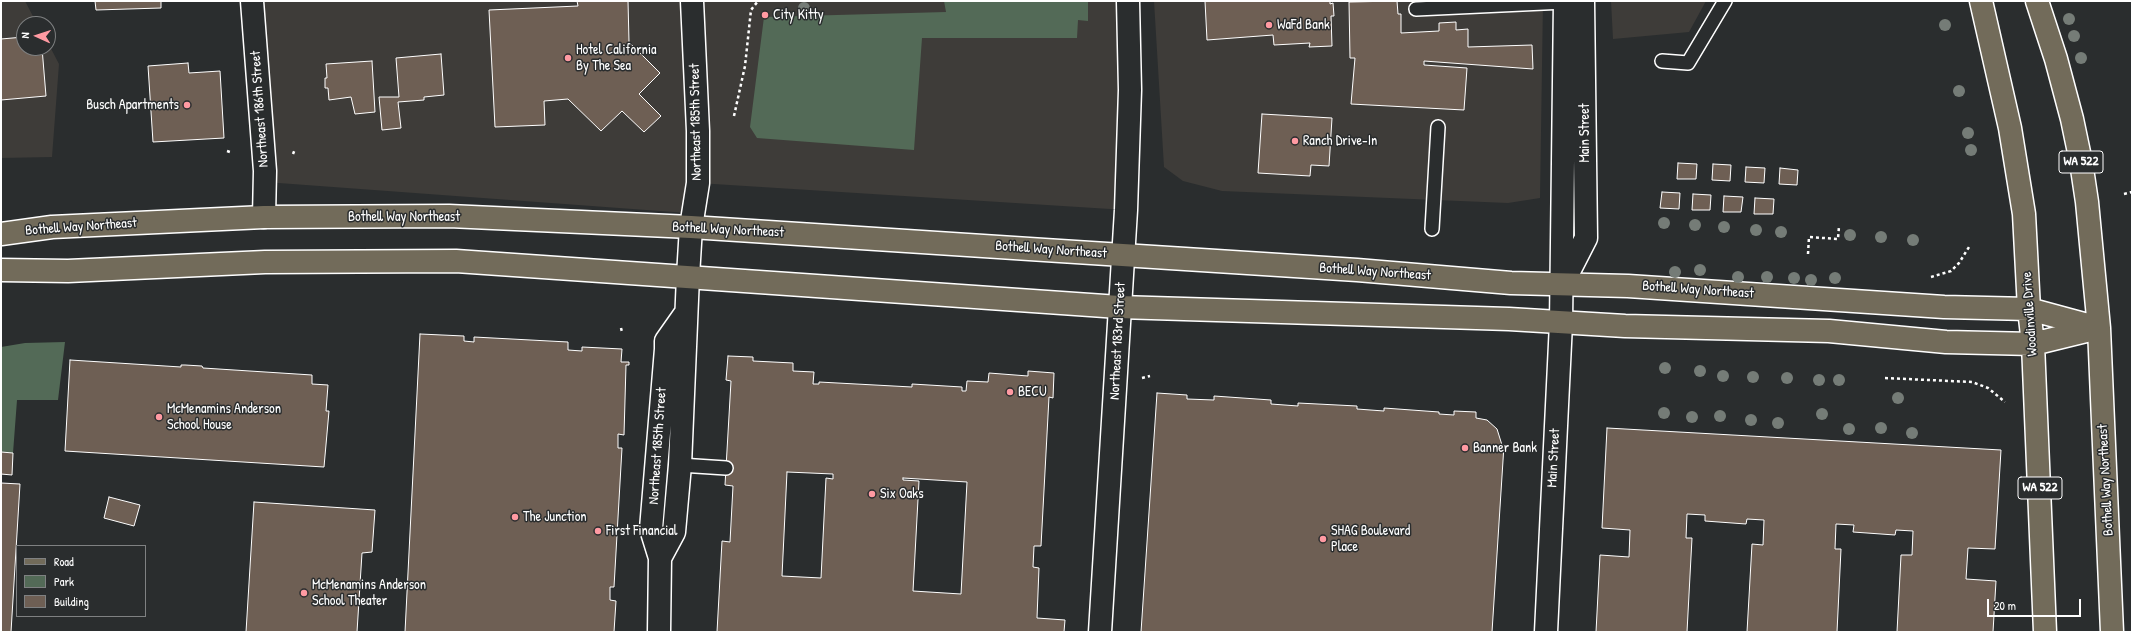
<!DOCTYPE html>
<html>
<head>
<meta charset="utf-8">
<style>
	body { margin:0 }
	#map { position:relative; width:2133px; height:633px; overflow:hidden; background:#2a2d2e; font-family:"Patrick Hand",sans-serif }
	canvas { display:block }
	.frame { position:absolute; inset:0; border:2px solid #fff; pointer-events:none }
	.legend { position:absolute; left:16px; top:545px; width:130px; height:72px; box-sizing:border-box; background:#2a2d2e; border:1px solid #7f8182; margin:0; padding:5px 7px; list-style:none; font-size:12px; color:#fff }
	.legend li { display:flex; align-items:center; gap:8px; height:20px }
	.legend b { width:20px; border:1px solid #7f8182 }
	.north { position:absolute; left:16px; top:16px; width:40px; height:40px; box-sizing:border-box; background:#2a2d2e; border:1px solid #7f8182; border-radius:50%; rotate:273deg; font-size:11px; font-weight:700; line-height:16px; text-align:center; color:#fff }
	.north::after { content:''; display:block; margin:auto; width:14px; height:18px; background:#ff9aa2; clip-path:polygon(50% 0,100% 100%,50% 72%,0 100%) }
	.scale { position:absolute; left:1987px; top:599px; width:94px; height:18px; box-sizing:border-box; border:2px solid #fff; border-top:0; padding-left:5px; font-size:12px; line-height:14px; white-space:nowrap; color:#fff; -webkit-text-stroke:3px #2a2d2e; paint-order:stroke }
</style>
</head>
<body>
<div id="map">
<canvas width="2133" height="633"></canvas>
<div class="frame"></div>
<ul class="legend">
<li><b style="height:5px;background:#726b5a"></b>Road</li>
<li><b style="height:11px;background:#536a57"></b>Park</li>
<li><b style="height:11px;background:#6e5f54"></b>Building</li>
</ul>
<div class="north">N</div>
<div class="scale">20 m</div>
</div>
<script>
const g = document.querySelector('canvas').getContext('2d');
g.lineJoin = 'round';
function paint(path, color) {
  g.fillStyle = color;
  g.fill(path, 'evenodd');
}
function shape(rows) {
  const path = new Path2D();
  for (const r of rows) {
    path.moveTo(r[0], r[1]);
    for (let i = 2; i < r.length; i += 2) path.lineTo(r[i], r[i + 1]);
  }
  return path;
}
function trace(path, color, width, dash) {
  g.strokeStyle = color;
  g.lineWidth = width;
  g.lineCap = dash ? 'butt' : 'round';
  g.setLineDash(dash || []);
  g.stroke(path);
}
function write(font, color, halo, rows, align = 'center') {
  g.font = font + ' "Patrick Hand",sans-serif';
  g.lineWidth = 3;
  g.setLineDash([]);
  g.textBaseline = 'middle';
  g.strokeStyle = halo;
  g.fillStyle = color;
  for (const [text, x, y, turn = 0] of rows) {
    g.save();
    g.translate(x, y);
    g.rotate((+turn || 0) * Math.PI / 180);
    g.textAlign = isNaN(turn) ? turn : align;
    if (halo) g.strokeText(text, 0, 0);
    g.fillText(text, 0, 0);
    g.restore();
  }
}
const built = shape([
	[1,1,25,1,37,24,24,24,24,48,48,48,48,43,59,64,52,157,1,158],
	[252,1,1128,1,1126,210,698,183,687,213,265,182],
	[1154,1,1543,1,1540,198,1508,203,1222,191,1183,181,1164,167],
	[1611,1,1706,1,1689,32,1613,39]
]);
const green = shape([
	[944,1,1088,1,1088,21,1078,20,1077,38,922,38,914,150,757,138,750,127,764,17,946,12],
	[65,342,58,400,17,400,13,453,1,452,1,347,25,343]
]);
const building = shape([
	[95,1,161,1,161,8,96,10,95,1],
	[577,1,628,1,629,42,660,73,639,94,661,116,644,132,622,111,601,131,568,99,544,101,545,125,495,127,489,10,578,6,577,1],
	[1205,1,1330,1,1330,4,1333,3,1334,16,1331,16,1332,46,1309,47,1310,43,1274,45,1273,35,1207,40,1205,1],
	[1397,1,1398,14,1401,14,1401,33,1439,31,1439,23,1456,22,1456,30,1468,29,1468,47,1532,45,1533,69,1424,61,1424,65,1467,68,1464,110,1351,104,1355,58,1350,58,1349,2,1397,1],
	[24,37,24,48,42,48,46,96,1,100,1,39,24,37],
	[441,54,444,95,424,97,424,100,398,102,401,128,382,130,379,97,399,97,396,58,441,54],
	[372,61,375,112,355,114,351,97,329,100,328,88,325,88,325,78,327,78,326,64,372,61],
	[188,63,189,73,220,71,224,138,153,142,148,66,188,63],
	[1262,114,1332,118,1329,166,1311,165,1310,176,1258,173,1262,114],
	[1678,163,1697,164,1696,179,1677,179,1678,163],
	[1713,164,1731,165,1730,181,1712,180,1713,164],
	[1746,167,1765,168,1764,183,1745,182,1746,167],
	[1780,168,1798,170,1797,185,1779,184,1780,168],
	[1662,192,1680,193,1679,209,1660,208,1662,192],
	[1693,194,1711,195,1710,210,1692,210,1693,194],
	[1724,196,1743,197,1741,212,1723,212,1724,196],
	[1755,198,1774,199,1773,214,1754,214,1755,198],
	[420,334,464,336,464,341,474,342,474,337,568,342,568,350,582,351,582,347,622,349,621,362,629,362,629,365,626,365,624,435,618,434,618,448,622,448,614,587,610,587,610,600,616,601,614,632,405,632,420,334],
	[728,356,753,357,753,361,793,363,793,371,814,372,813,384,819,384,819,382,912,387,912,384,962,387,962,391,966,391,967,381,988,382,989,373,1028,376,1028,371,1054,373,1053,398,1049,397,1041,546,1034,546,1033,567,1039,568,1037,618,1065,620,1064,632,717,632,722,541,730,542,733,486,725,485,731,381,726,380,728,356],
	[787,472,833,474,833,479,826,478,821,578,782,576,787,472],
	[903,478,967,482,961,594,913,591,919,481,903,480,903,478],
	[70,360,181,367,181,365,185,365,202,366,203,368,312,375,312,384,328,385,326,411,329,411,324,467,65,451,70,360],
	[1157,393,1187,395,1187,399,1214,400,1214,396,1271,400,1271,404,1298,406,1298,403,1357,406,1357,409,1384,411,1384,408,1439,412,1439,414,1454,415,1454,411,1476,412,1476,418,1487,420,1497,429,1502,445,1504,445,1492,632,1141,632,1157,393],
	[1607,428,2001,450,1995,549,1968,548,1966,579,1996,581,1993,632,1897,632,1901,555,1912,555,1913,531,1896,530,1895,535,1853,532,1854,525,1836,524,1835,549,1841,549,1837,632,1747,632,1752,544,1763,545,1764,520,1747,519,1746,524,1705,521,1705,515,1687,514,1686,538,1692,538,1687,632,1596,632,1600,555,1629,557,1630,530,1602,528,1607,428],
	[1,452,13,453,12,475,1,474,1,452],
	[1,483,20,484,11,632,1,632,1,483],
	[109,497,140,505,134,526,104,518,109,497],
	[254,502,375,510,372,552,362,553,357,632,246,632,254,502]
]);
const path = shape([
	[734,116,745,66,751,10,758,1],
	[227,151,230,152],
	[293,154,295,149],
	[2124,194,2132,192],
	[1808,254,1809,237,1838,239,1839,226],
	[1931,277,1951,271,1959,263,1969,247],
	[621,328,622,332],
	[1142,378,1150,376],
	[1885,378,1972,382,1988,388,2005,402]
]);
const lane = shape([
	[1416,9,1565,2],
	[1662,61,1688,63,1725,1],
	[1432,229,1438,127],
	[680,465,726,468]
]);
const street = shape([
	[252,1,265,171,264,217],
	[1564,281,1586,238,1583,1],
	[660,558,674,532,680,465,688,276],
	[659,632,660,558,651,529,666,349,666,341,685,314],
	[1100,632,1126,210,1130,90,1128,1],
	[1546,632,1561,323,1565,1]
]);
const secondary = shape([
	[688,276,691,227,698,183,698,131,692,1]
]);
const primary = shape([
	[1981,1,2010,128,2024,214,2029,309,2033,344,2045,632],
	[2037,1,2056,59,2072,119,2081,162,2087,202,2099,328,2112,632],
	[1,234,52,227,264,217,449,216,691,227,1060,251,1357,270,1511,283,1628,286,1944,307,2029,309,2099,328],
	[1,270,68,271,265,262,456,261,1119,307,1509,319,1625,326,1829,331,1946,342,2033,344,2098,328]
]);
const trees = [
	[804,8],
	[2069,19],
	[1945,25],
	[2074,36],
	[2081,58],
	[1959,91],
	[1968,133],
	[1971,150],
	[1664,223],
	[1695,225],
	[1724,227],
	[1756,230],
	[1781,232],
	[1850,235],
	[1881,237],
	[1913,240],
	[1700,270],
	[1675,272],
	[1738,277],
	[1767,277],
	[1794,278],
	[1835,278],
	[1811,280],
	[1665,368],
	[1700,371],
	[1723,376],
	[1753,377],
	[1787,378],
	[1819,380],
	[1839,380],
	[1898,398],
	[1664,413],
	[1822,414],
	[1720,416],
	[1692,417],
	[1751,420],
	[1778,423],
	[1881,428],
	[1849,429],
	[1912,433]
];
const markers = [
	[765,15,4,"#ff9aa2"],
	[1269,25,4,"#ff9aa2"],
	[568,58,4,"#ff9aa2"],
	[187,105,4,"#ff9aa2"],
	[1295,141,4,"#ff9aa2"],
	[1010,392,4,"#ff9aa2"],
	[159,417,4,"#ff9aa2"],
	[1465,448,4,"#ff9aa2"],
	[872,494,4,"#ff9aa2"],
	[515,517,4,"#ff9aa2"],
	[598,531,4,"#ff9aa2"],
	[1323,539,4,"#ff9aa2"],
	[304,593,4,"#ff9aa2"]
];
const shields = [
	[2081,162,44],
	[2040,488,44]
];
const shieldNames = [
	["WA 522",2081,162],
	["WA 522",2040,488]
];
const poiNames = [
	["City Kitty",773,15],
	["WaFd Bank",1277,25],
	["Hotel California",576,50],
	["By The Sea",576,66],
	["Busch Apartments",179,105,"right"],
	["Ranch Drive-In",1303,141],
	["BECU",1018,392],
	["McMenamins Anderson",167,409],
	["School House",167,425],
	["Banner Bank",1473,448],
	["Six Oaks",880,494],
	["The Junction",523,517],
	["First Financial",606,531],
	["SHAG Boulevard",1331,531],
	["Place",1331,547],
	["McMenamins Anderson",312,585],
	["School Theater",312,601]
];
const streetNames = [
	["Northeast 186th Street",260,109,-94],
	["Northeast 185th Street",696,122,-91],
	["Main Street",1585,133,-90],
	["Bothell Way Northeast",404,217],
	["Bothell Way Northeast",81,227,-4],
	["Bothell Way Northeast",728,230,3],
	["Bothell Way Northeast",1051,250,4],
	["Bothell Way Northeast",1375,272,4],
	["Bothell Way Northeast",1698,290,4],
	["Woodinville Drive",2030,314,-94],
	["Northeast 183rd Street",1118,341,-87],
	["Northeast 185th Street",658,446,-86],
	["Main Street",1554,458,-87],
	["Bothell Way Northeast",2106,480,-93]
];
paint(built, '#3e3c39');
paint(green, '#536a57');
paint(building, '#6e5f54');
trace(building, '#fff', 1);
trace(lane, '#fff', 16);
trace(street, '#fff', 25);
trace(secondary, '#fff', 25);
trace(primary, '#fff', 25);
trace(path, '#fff', 2.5, [3, 3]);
trace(lane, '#2a2d2e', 13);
trace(street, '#2a2d2e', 22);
trace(secondary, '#2a2d2e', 22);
trace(primary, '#726b5a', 22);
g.fillStyle = '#757c77';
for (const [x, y] of trees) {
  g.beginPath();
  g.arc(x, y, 6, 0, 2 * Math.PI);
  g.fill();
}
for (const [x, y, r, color] of markers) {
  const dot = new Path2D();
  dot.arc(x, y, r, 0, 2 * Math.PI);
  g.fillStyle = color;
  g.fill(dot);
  trace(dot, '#2a2d2e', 1.5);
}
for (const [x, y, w] of shields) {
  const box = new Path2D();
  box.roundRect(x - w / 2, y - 11, w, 22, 3);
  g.fillStyle = '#2a2d2e';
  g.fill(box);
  trace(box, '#fff', 1);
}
write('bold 13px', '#fff', null, shieldNames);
write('14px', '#fff', '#2a2d2e', poiNames, 'left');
write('14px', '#fff', '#2a2d2e', streetNames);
</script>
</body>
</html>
